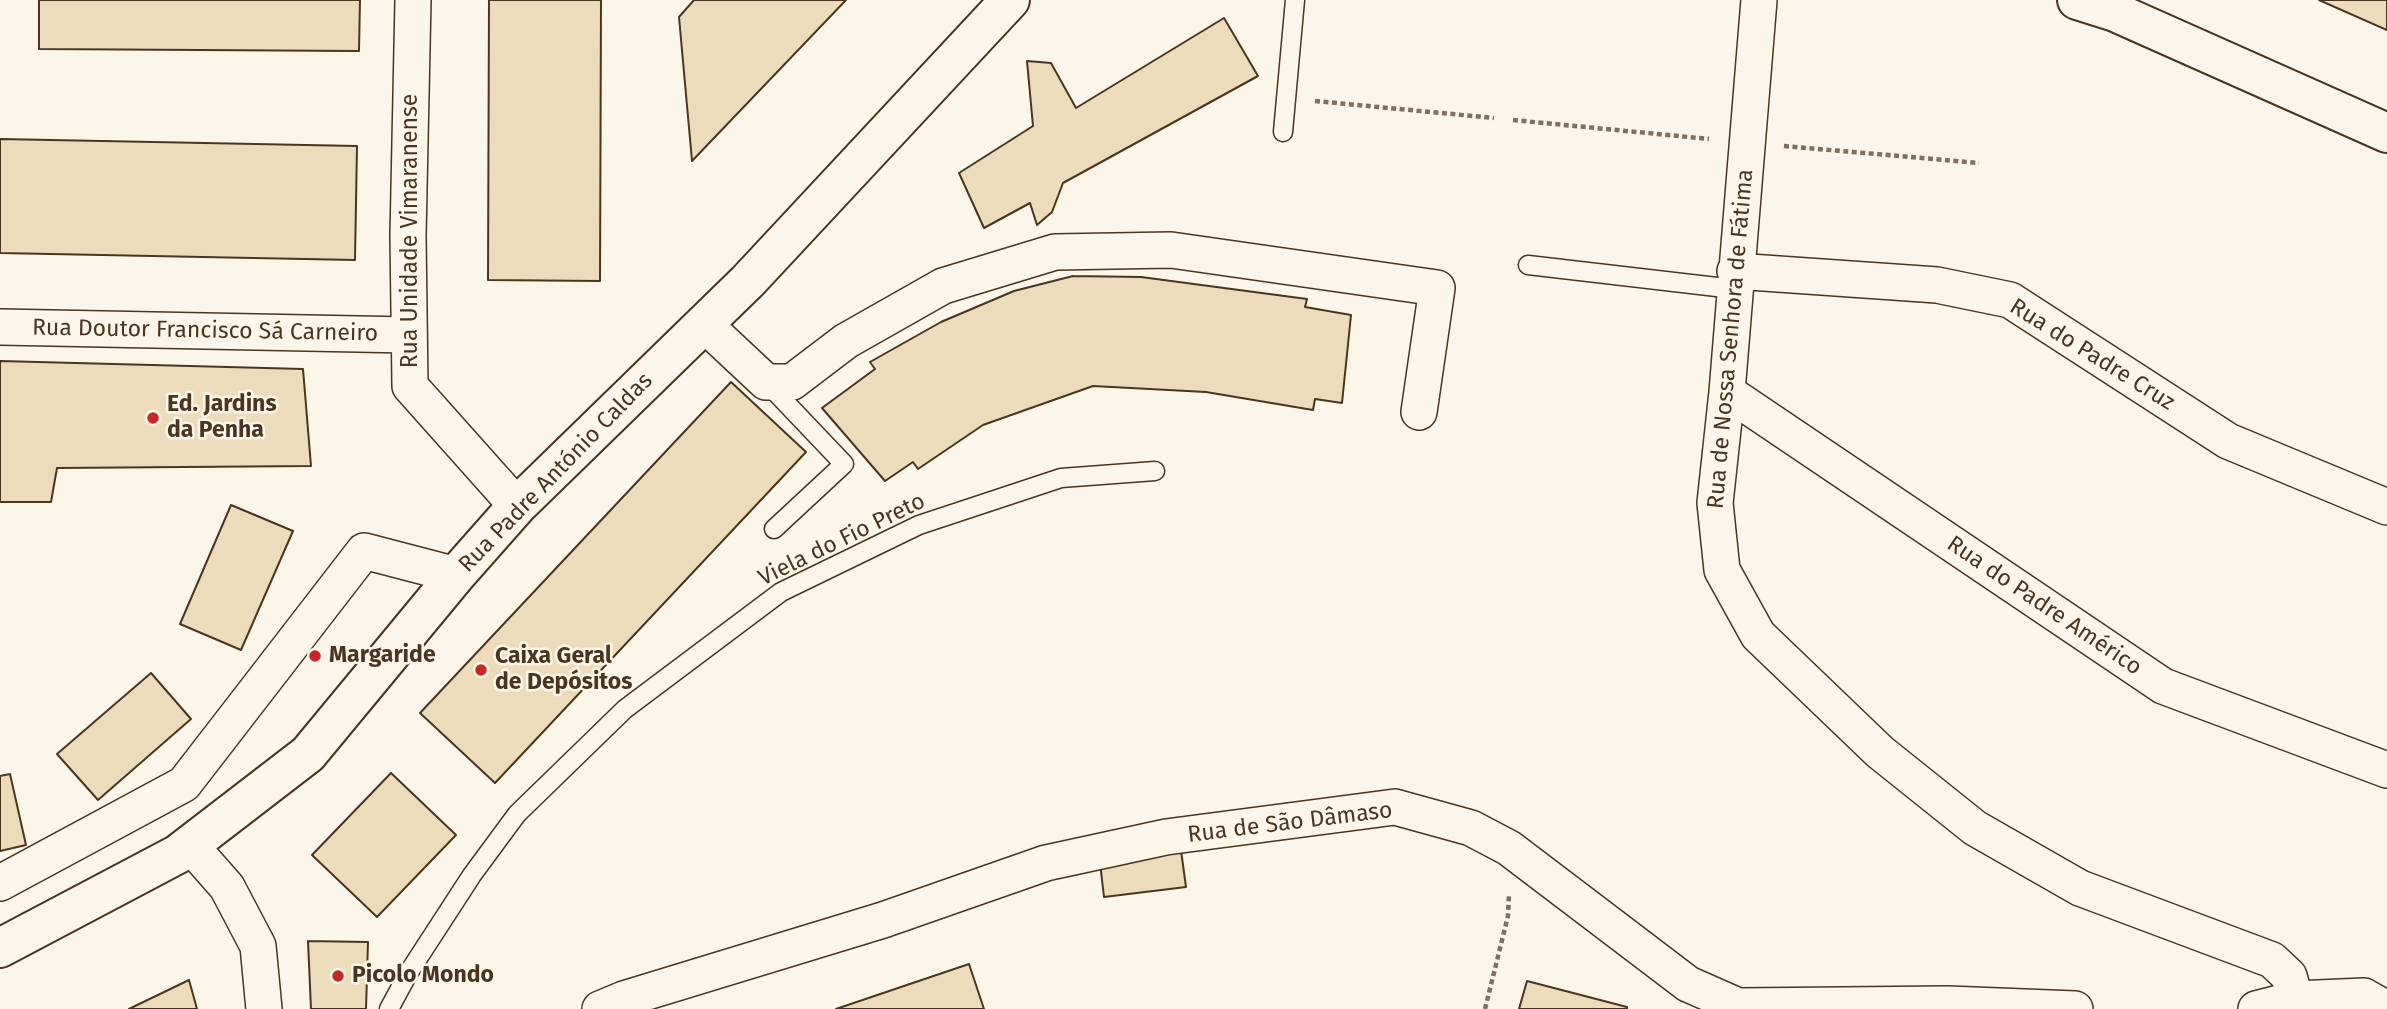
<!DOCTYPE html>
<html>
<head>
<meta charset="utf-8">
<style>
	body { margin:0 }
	canvas { display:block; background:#fbf6e9 }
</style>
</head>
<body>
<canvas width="2387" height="1009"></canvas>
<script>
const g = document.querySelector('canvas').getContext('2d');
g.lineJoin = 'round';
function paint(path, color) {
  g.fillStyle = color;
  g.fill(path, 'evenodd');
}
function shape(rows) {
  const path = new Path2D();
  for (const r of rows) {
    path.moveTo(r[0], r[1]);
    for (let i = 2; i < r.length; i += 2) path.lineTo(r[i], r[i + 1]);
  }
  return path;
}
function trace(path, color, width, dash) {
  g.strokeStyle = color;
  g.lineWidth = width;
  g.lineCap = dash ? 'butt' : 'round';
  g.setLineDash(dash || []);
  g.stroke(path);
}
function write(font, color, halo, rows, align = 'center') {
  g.font = font + ' "Fira Sans",sans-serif';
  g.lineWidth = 5;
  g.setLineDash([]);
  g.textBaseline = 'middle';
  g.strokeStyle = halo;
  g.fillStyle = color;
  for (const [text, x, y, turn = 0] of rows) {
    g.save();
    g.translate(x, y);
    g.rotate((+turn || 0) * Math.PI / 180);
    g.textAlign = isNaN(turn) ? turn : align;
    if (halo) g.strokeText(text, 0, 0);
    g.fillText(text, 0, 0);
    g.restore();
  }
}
const building = shape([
	[39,0,360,0,359,51,39,49,39,0],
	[489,0,601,0,600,281,488,280,489,0],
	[694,0,846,0,692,161,679,17,694,0],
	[2319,0,2387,0,2387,30,2319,0],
	[1224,18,1258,76,1063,183,1052,212,1037,225,1030,203,984,228,959,173,1033,126,1027,61,1051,63,1076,108,1224,18],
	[0,139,357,146,355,260,0,253,0,139],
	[1073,276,1141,277,1307,299,1305,307,1351,315,1342,403,1315,399,1313,410,1206,392,1093,386,983,425,918,469,913,462,885,481,822,408,875,369,870,362,941,322,1014,291,1073,276],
	[0,361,303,369,311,466,57,468,51,502,0,502,0,361],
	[731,382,806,452,495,783,420,713,731,382],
	[231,505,293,531,241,650,180,624,231,505],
	[151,673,191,719,98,800,57,754,151,673],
	[391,773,456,835,377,917,312,855,391,773],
	[10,774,26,845,0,851,0,776,10,774],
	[1180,843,1186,887,1104,897,1099,854,1180,843],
	[308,941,368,942,366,1009,311,1009,308,941],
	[969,964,984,1009,836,1009,969,964],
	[189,980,197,1009,129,1009,189,980],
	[1527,981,1627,1007,1627,1009,1519,1009,1527,981]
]);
const path = shape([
	[1315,101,1494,118],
	[1513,120,1709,139],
	[1784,146,1979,163],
	[1485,1009,1508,916,1509,894]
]);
const lane = shape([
	[1283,132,1295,0],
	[1528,265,1734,289],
	[766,382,844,464,774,529],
	[389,1009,409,972,472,875,517,814,625,709,781,592,919,525,1061,478,1155,471]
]);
const street = shape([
	[413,0,408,236,410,386,517,506],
	[1759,0,1727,392,1715,503,1722,570,1758,635,1880,752,1975,828,2080,888,2272,960,2289,976,2298,1009],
	[1735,271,1937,285,2010,300,2228,441,2387,507],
	[704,324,766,382,792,382,846,341,943,286,1055,252,1171,250,1437,288,1419,412],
	[0,327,409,335],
	[1727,392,2163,686,2387,770],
	[190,845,227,887,258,946,264,1009],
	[0,883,184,784,364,551,456,575],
	[600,1009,624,999,883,920,1046,863,1166,837,1395,807,1471,828,1509,848,1688,984,1738,1006,1948,1004,2075,1009],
	[2256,1009,2295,999,2364,996,2387,1009]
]);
const primary = shape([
	[2077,0,2115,12,2387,133],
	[0,948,178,854,308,754,456,575,517,506,748,281,1010,0]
]);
const markers = [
	[153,418,7,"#c62828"],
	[315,656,7,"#c62828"],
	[481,670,7,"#c62828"],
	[338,976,7,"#c62828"]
];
const streetNames = [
	["Rua Unidade Vimaranense",411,231,-90],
	["Rua Doutor Francisco Sá Carneiro",205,331,1],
	["Rua de Nossa Senhora de Fátima",1731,339,-85],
	["Rua do Padre Cruz",2092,355,32],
	["Rua Padre António Caldas",556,473,-46],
	["Viela do Fio Preto",842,540,-26],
	["Rua do Padre Américo",2044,606,34],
	["Rua de São Dâmaso",1290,823,-7]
];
const poiNames = [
	["Ed. Jardins",167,405],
	["da Penha",167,431],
	["Margaride",329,656],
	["Caixa Geral",495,657],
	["de Depósitos",495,683],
	["Picolo Mondo",352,976]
];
paint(building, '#ecdcbc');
trace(building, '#4a3520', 2);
trace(lane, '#4a3520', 21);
trace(street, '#4a3520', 38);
trace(primary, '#4a3520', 42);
trace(path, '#7f6f5c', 4.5, [5, 3.5]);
trace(lane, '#fbf6e9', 18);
trace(street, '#fbf6e9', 35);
trace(primary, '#fbf6e9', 38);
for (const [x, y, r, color] of markers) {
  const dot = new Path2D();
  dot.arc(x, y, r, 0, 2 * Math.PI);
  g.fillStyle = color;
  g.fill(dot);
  trace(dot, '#fbf6e9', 2.5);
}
write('23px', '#4a3520', '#fbf6e9', streetNames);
write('bold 23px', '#4a3520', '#fbf6e9', poiNames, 'left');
</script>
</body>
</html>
